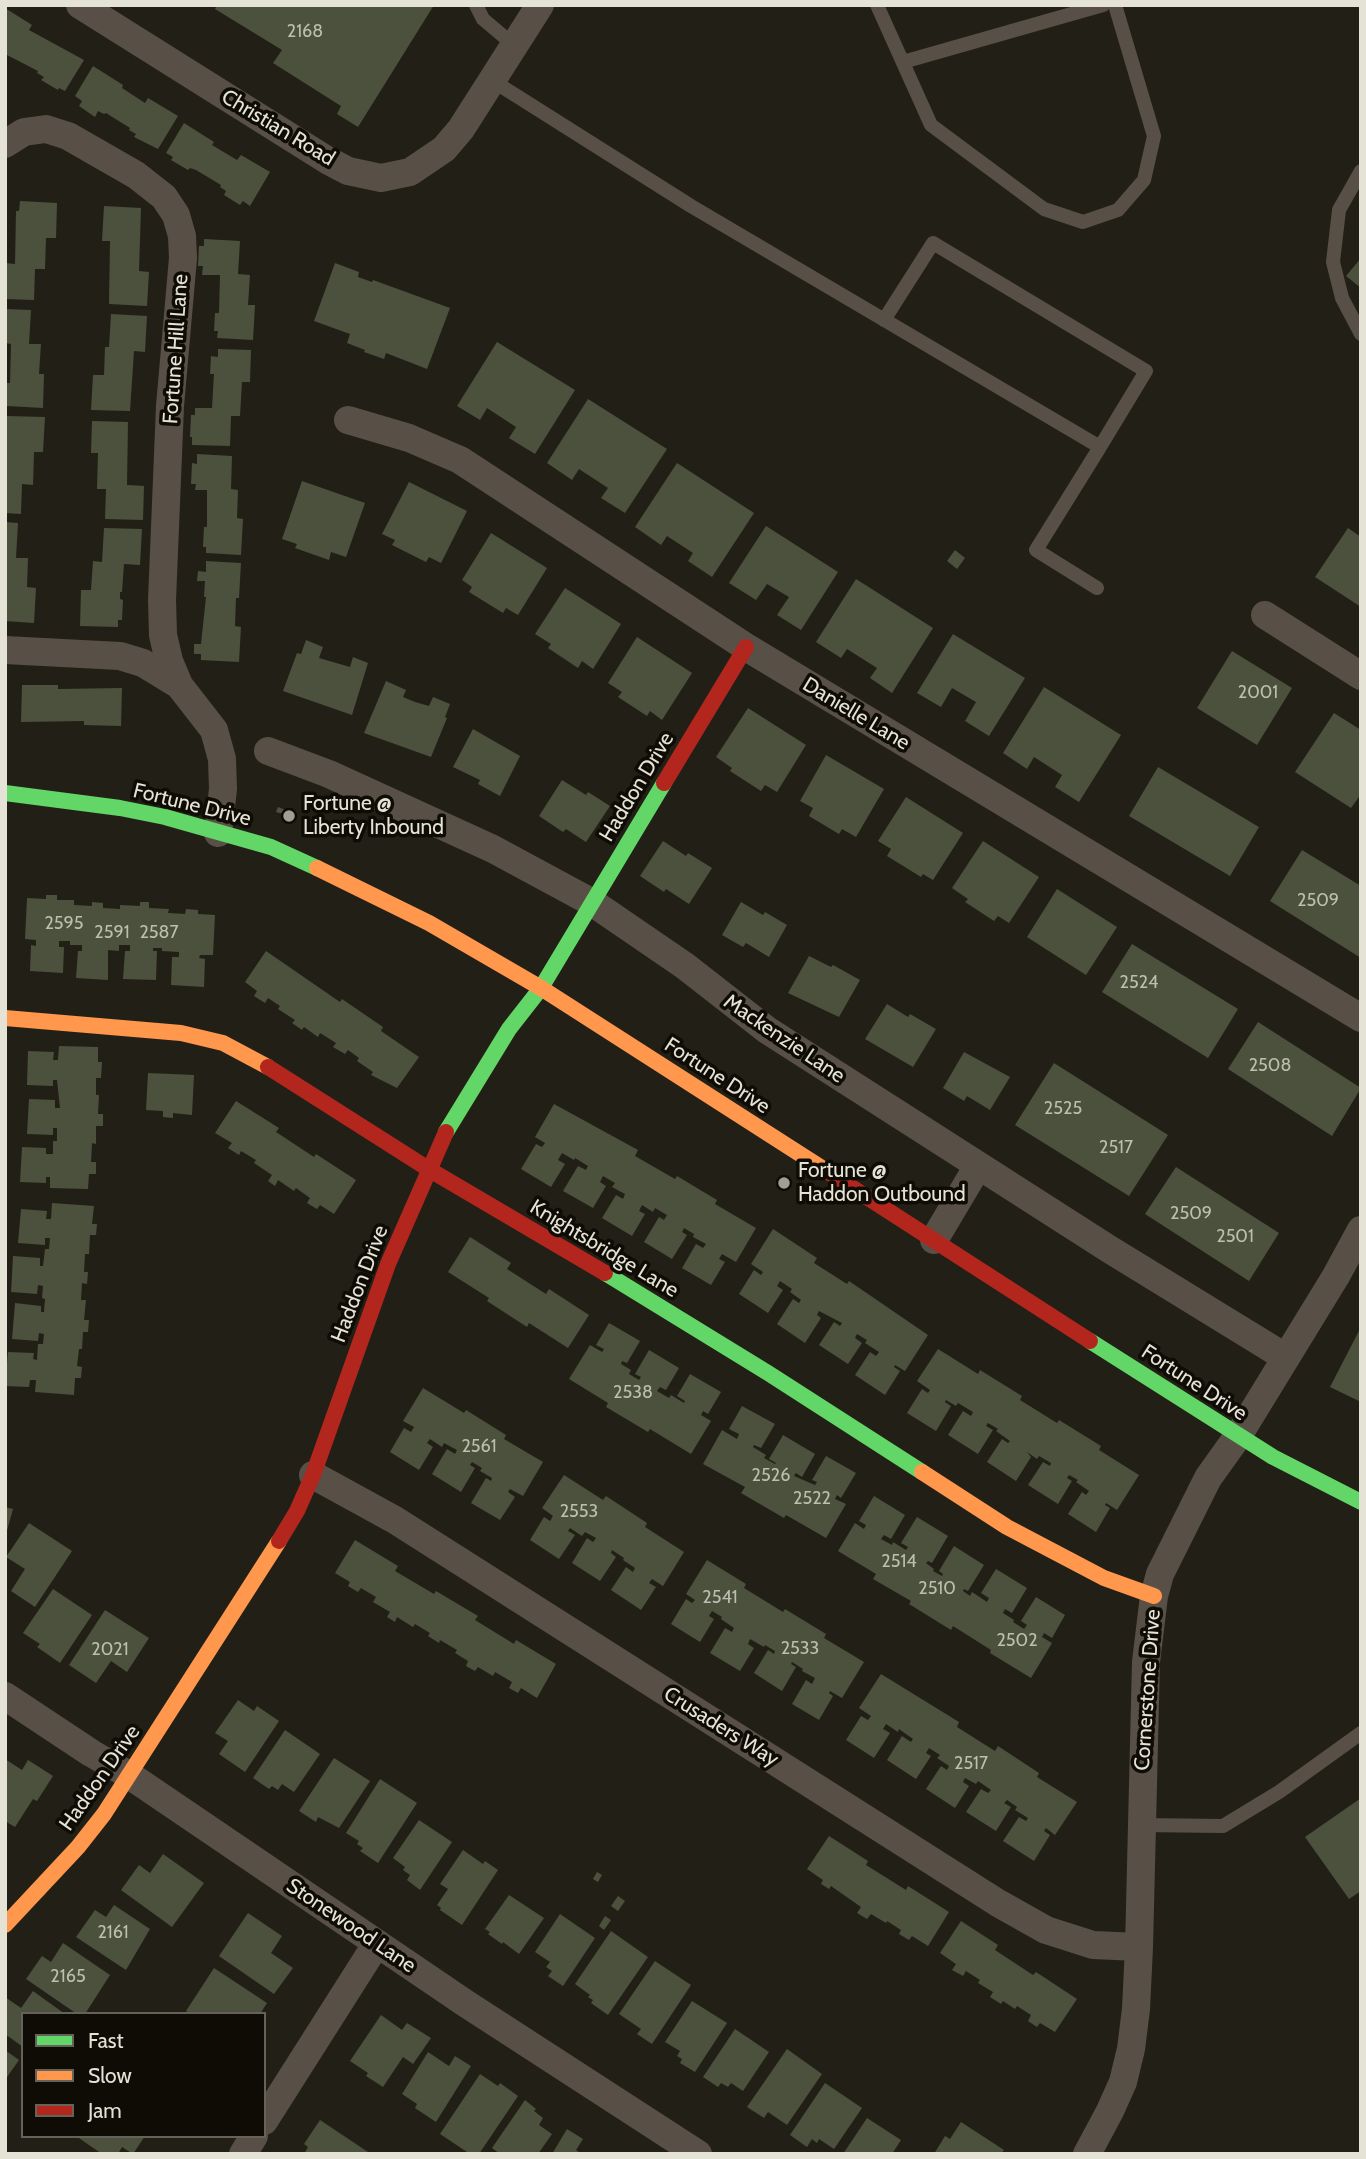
<!DOCTYPE html>
<html>
<head>
<meta charset="utf-8">
<style>
	body { margin:0 }
	#map { position:relative; width:1366px; height:2159px; overflow:hidden; background:#222016; font-family:Cabin,sans-serif }
	canvas { display:block }
	.frame { position:absolute; inset:0; border:7px solid #e5e2d6; pointer-events:none }
	.legend { position:absolute; left:21px; top:2012px; width:245px; height:126px; box-sizing:border-box; background:#0e0c05; border:2px solid #646259; margin:0; padding:9px 12px; list-style:none; font-size:21px; color:#e5e2d6 }
	.legend li { display:flex; align-items:center; gap:14px; height:35px }
	.legend b { width:35px; border:2px solid #646259 }
</style>
</head>
<body>
<div id="map">
<canvas width="1366" height="2159"></canvas>
<div class="frame"></div>
<ul class="legend">
<li><b style="height:9px;background:#63d668"></b>Fast</li>
<li><b style="height:9px;background:#ff974d"></b>Slow</li>
<li><b style="height:9px;background:#b3261e"></b>Jam</li>
</ul>
</div>
<script>
const g = document.querySelector('canvas').getContext('2d');
g.lineJoin = 'round';
function paint(path, color) {
  g.fillStyle = color;
  g.fill(path, 'evenodd');
}
function shape(rows) {
  const path = new Path2D();
  for (const r of rows) {
    path.moveTo(r[0], r[1]);
    for (let i = 2; i < r.length; i += 2) path.lineTo(r[i], r[i + 1]);
  }
  return path;
}
function trace(path, color, width, dash) {
  g.strokeStyle = color;
  g.lineWidth = width;
  g.lineCap = dash ? 'butt' : 'round';
  g.setLineDash(dash || []);
  g.stroke(path);
}
function write(font, color, halo, rows, align = 'center') {
  g.font = font + ' Cabin,sans-serif';
  g.lineWidth = 7;
  g.setLineDash([]);
  g.textBaseline = 'middle';
  g.strokeStyle = halo;
  g.fillStyle = color;
  for (const [text, x, y, turn = 0] of rows) {
    g.save();
    g.translate(x, y);
    g.rotate((+turn || 0) * Math.PI / 180);
    g.textAlign = isNaN(turn) ? turn : align;
    if (halo) g.strokeText(text, 0, 0);
    g.fillText(text, 0, 0);
    g.restore();
  }
}
const building = shape([
	[217,5,434,5,358,127,337,114,341,106,273,63,282,50,215,9],
	[5,8,32,25,29,30,84,60,65,91,59,88,58,90,41,80,44,77,37,73,38,71,5,54],
	[93,66,123,85,122,88,145,103,148,98,178,116,158,149,134,137,136,134,129,130,130,128,106,113,104,114,98,111,95,117,79,106,82,101,75,96],
	[184,123,214,142,212,145,237,160,241,155,270,172,250,206,243,201,240,205,224,195,226,191,220,187,221,185,196,170,190,168,188,170,171,160,173,157,166,153],
	[20,201,57,203,56,238,46,238,45,269,35,269,34,300,5,299,5,263,15,264,16,211,19,211],
	[104,206,141,208,139,271,149,272,147,306,109,304,110,241,102,241],
	[204,239,240,241,238,274,250,275,248,305,255,305,253,340,217,338,218,331,214,331,215,313,219,313,220,275,202,275,203,266,198,266,199,246,204,246],
	[1361,258,1361,288,1346,276],
	[335,263,359,272,358,277,372,282,373,280,450,308,427,369,386,353,384,359,364,352,365,350,347,343,350,334,314,321],
	[5,309,31,310,29,344,41,344,39,374,44,374,43,408,7,406,7,383,10,383,11,344,5,343],
	[111,314,147,316,145,352,134,351,130,411,91,410,93,375,104,375,105,347,109,347],
	[497,342,575,390,535,454,509,438,516,427,487,408,480,420,457,406],
	[218,349,251,350,250,382,242,382,240,416,231,416,230,446,192,445,192,437,190,437,191,415,195,415,195,408,212,408,214,374,210,374,211,356,218,357],
	[588,399,667,449,625,513,601,498,608,488,579,469,572,480,547,463],
	[7,416,45,417,43,452,34,452,33,485,22,484,21,514,5,513,5,421],
	[92,421,128,422,127,485,144,486,143,520,105,519,106,489,97,489,98,453,91,453],
	[197,454,232,456,231,489,238,490,237,518,243,519,241,555,206,553,206,547,203,547,204,527,207,527,207,490,195,490,196,484,191,484,192,463,197,464],
	[677,463,754,513,712,577,688,561,693,553,667,536,661,545,635,527],
	[302,481,365,503,346,557,331,552,329,560,295,548,297,544,282,539],
	[409,482,467,511,441,563,429,557,426,562,392,545,395,540,382,534],
	[5,522,18,523,16,558,28,558,27,587,36,588,34,623,5,621],
	[766,526,838,572,801,630,777,615,789,597,767,584,756,600,729,583],
	[104,528,142,529,140,565,124,564,122,592,120,592,120,599,123,600,122,620,118,620,118,627,80,626,81,590,91,590,93,561,102,562],
	[1348,528,1361,537,1361,607,1315,577],
	[491,533,547,568,518,615,506,608,503,613,469,592,472,587,462,580],
	[955,550,965,558,957,569,947,561],
	[206,561,241,563,239,598,236,598,235,626,241,627,239,662,201,660,201,654,194,654,194,644,201,644,206,597,204,597,205,581,197,581,198,571,206,572],
	[856,579,933,628,892,693,870,678,877,668,847,649,841,658,816,642],
	[565,588,621,624,593,669,582,661,578,668,548,648,551,644,535,634],
	[953,634,1025,678,989,736,965,721,976,702,952,688,941,707,917,693],
	[637,637,692,673,662,720,650,711,647,716,618,697,622,692,608,683],
	[306,640,323,647,319,658,350,667,353,657,368,663,352,715,283,691,297,653,301,654],
	[1232,651,1292,688,1257,745,1197,708],
	[386,681,406,690,403,697,415,702,429,706,433,697,450,704,445,717,447,718,431,757,364,733],
	[22,685,58,685,58,689,122,688,121,726,84,725,84,721,21,722],
	[1044,687,1121,735,1079,802,1055,787,1062,775,1034,757,1027,769,1003,753],
	[748,708,806,745,777,792,765,785,761,791,730,771,732,768,716,757],
	[1334,713,1361,730,1361,794,1351,808,1295,772],
	[473,729,520,756,500,796,478,784,480,780,453,767],
	[826,755,884,789,856,837,842,829,839,834,809,816,813,808,800,801],
	[1158,767,1259,827,1230,876,1129,816],
	[562,780,586,795,588,792,610,806,586,842,566,829,563,832,539,816],
	[906,797,963,833,933,880,923,874,921,877,887,856,891,849,878,841],
	[278,807,288,811,287,815,276,812],
	[663,841,686,856,688,853,712,868,689,904,666,889,664,892,640,876],
	[983,841,1039,877,1009,923,998,916,994,921,965,902,968,899,952,888],
	[1302,850,1361,886,1361,958,1270,901],
	[1057,889,1117,927,1086,975,1027,937],
	[46,895,57,895,57,900,74,900,74,905,92,906,92,902,103,903,103,908,120,909,120,905,140,906,140,902,149,902,149,908,169,909,168,913,185,914,186,909,198,910,198,914,215,915,213,955,200,955,199,958,205,959,204,987,171,985,172,957,179,957,179,952,162,951,162,948,153,948,153,951,157,951,156,980,123,979,125,951,130,951,130,945,119,945,119,951,108,950,108,980,76,978,78,951,82,951,82,945,70,945,70,941,59,941,59,947,64,947,63,973,30,971,31,945,36,946,36,940,25,939,27,898,46,899],
	[741,902,763,915,765,912,787,925,769,957,746,943,743,947,722,935],
	[1132,944,1238,1009,1208,1058,1102,992],
	[266,951,340,1002,342,999,383,1027,381,1031,419,1057,397,1088,371,1075,373,1072,357,1061,359,1058,348,1050,345,1054,333,1047,336,1043,320,1033,318,1037,304,1027,302,1030,292,1023,295,1020,278,1009,280,1006,268,998,265,1003,254,996,257,991,245,982],
	[809,956,831,967,833,965,860,980,839,1017,788,993],
	[887,1004,908,1017,910,1014,936,1029,913,1067,865,1039],
	[1258,1022,1361,1088,1332,1136,1228,1069],
	[59,1046,98,1047,98,1062,102,1062,101,1078,96,1078,96,1095,99,1095,98,1114,103,1114,103,1126,96,1126,96,1144,92,1143,91,1162,96,1162,96,1174,89,1174,88,1189,50,1188,50,1177,46,1177,46,1183,20,1182,22,1147,46,1148,46,1154,53,1154,53,1141,57,1141,57,1128,53,1128,53,1135,27,1134,29,1099,55,1100,55,1108,60,1108,57,1080,53,1080,53,1086,27,1085,28,1051,54,1052,53,1060,58,1060],
	[964,1052,1010,1077,990,1110,967,1096,964,1101,943,1088],
	[1054,1063,1168,1135,1129,1196,1015,1125],
	[148,1073,194,1075,192,1115,173,1113,173,1118,163,1117,163,1111,146,1110],
	[236,1101,279,1128,276,1132,314,1157,316,1154,356,1180,334,1214,320,1205,317,1209,307,1203,310,1198,296,1188,294,1191,278,1180,275,1186,268,1181,272,1175,254,1163,256,1160,241,1151,239,1155,228,1148,232,1143,215,1133],
	[554,1104,638,1150,635,1156,675,1179,677,1176,717,1200,715,1204,756,1228,736,1262,722,1254,719,1259,725,1262,711,1285,682,1268,696,1244,703,1248,706,1244,693,1237,694,1234,684,1228,682,1232,687,1235,672,1259,644,1242,659,1217,664,1220,667,1215,655,1208,653,1212,642,1205,639,1211,645,1214,632,1236,602,1218,616,1195,623,1199,625,1194,612,1187,615,1183,603,1176,600,1182,606,1186,593,1208,563,1191,578,1166,586,1170,588,1166,575,1158,574,1160,562,1153,558,1160,565,1164,551,1187,521,1169,536,1144,542,1147,545,1143,535,1137],
	[1176,1167,1279,1233,1249,1281,1145,1214],
	[52,1203,94,1206,92,1224,97,1224,96,1235,90,1235,89,1254,85,1254,84,1272,88,1272,87,1284,82,1283,81,1300,86,1300,84,1320,89,1320,88,1332,83,1332,82,1349,79,1349,77,1366,82,1367,81,1378,75,1378,74,1395,35,1392,36,1380,30,1380,29,1387,5,1386,8,1352,34,1353,33,1359,37,1360,38,1344,43,1344,44,1334,39,1333,38,1341,12,1339,15,1303,41,1306,41,1312,44,1312,45,1299,42,1298,43,1286,38,1285,37,1294,11,1292,13,1256,40,1258,40,1266,43,1266,45,1249,49,1249,50,1238,45,1238,45,1245,18,1243,21,1209,47,1211,46,1219,51,1219],
	[773,1229,817,1258,814,1263,847,1284,849,1281,928,1335,905,1371,895,1365,894,1367,900,1371,885,1395,855,1375,870,1352,876,1356,879,1352,865,1343,867,1340,857,1334,855,1338,862,1343,848,1364,819,1345,834,1322,840,1326,842,1323,819,1311,817,1315,821,1318,805,1343,777,1324,793,1299,799,1303,801,1300,790,1292,792,1289,780,1281,777,1286,783,1290,768,1313,739,1294,754,1270,761,1275,763,1272,751,1264],
	[470,1237,511,1263,507,1269,546,1294,549,1289,589,1315,568,1348,529,1323,527,1327,487,1301,489,1298,448,1272],
	[609,1323,640,1341,627,1363,622,1361,621,1364,631,1370,629,1374,639,1380,641,1377,635,1374,649,1350,679,1368,666,1390,660,1387,657,1391,669,1398,671,1395,684,1403,685,1401,677,1396,690,1374,721,1392,708,1414,703,1411,701,1415,711,1421,691,1454,650,1429,648,1432,606,1407,608,1403,569,1379,590,1345,602,1352,604,1349,596,1345],
	[1361,1327,1361,1402,1330,1387],
	[938,1349,978,1374,980,1370,1022,1396,1020,1400,1057,1423,1059,1420,1101,1446,1099,1450,1139,1475,1117,1510,1106,1503,1105,1505,1110,1508,1096,1532,1068,1514,1082,1492,1086,1495,1089,1491,1076,1482,1078,1480,1069,1475,1067,1478,1072,1481,1058,1504,1028,1485,1043,1462,1050,1466,1051,1463,1039,1456,1037,1459,1027,1452,1031,1457,1016,1481,987,1462,1002,1439,1008,1443,1010,1441,996,1431,998,1429,988,1423,986,1426,993,1430,978,1454,948,1435,963,1411,971,1416,973,1412,958,1403,956,1406,946,1400,945,1402,951,1406,936,1431,907,1413,922,1389,928,1393,930,1390,917,1381],
	[423,1388,464,1413,466,1410,506,1435,504,1439,543,1462,523,1496,510,1489,508,1492,515,1497,500,1520,471,1503,486,1478,491,1481,492,1478,480,1471,482,1468,472,1462,470,1465,475,1468,461,1492,432,1474,447,1449,455,1454,457,1450,444,1443,442,1447,430,1439,427,1443,433,1447,419,1470,390,1452,404,1428,411,1432,414,1427,403,1421],
	[742,1406,775,1424,761,1448,754,1445,753,1447,766,1455,764,1458,775,1464,776,1463,769,1459,783,1435,815,1454,802,1477,796,1473,794,1476,815,1485,817,1482,812,1480,826,1456,856,1473,841,1498,837,1495,835,1499,846,1504,826,1538,786,1515,784,1518,741,1493,745,1487,703,1464,722,1430,737,1439,739,1434,729,1429],
	[564,1475,603,1500,606,1496,647,1523,645,1527,684,1552,663,1586,652,1579,649,1583,656,1587,641,1610,611,1590,626,1567,633,1572,635,1568,623,1560,624,1558,612,1550,611,1553,616,1557,600,1581,572,1563,587,1538,593,1542,596,1538,585,1532,582,1536,570,1528,568,1531,575,1535,559,1559,530,1540,544,1517,550,1521,553,1516,542,1508],
	[874,1496,905,1515,891,1539,884,1535,881,1539,892,1545,893,1542,906,1550,908,1547,901,1543,917,1517,948,1536,932,1563,928,1561,926,1563,934,1569,933,1571,942,1576,943,1574,939,1571,954,1546,984,1565,968,1591,964,1589,963,1591,970,1596,972,1592,987,1602,989,1598,981,1593,996,1569,1027,1588,1012,1613,1005,1609,1003,1613,1014,1620,1013,1622,1024,1629,1027,1625,1021,1621,1036,1597,1065,1615,1052,1638,1044,1633,1042,1637,1052,1643,1031,1678,990,1653,991,1650,953,1626,951,1630,909,1604,911,1601,873,1579,876,1574,838,1551,855,1523,864,1529,866,1525,859,1521],
	[5,1507,13,1509,6,1534,5,1534],
	[29,1523,72,1551,35,1607,11,1591,25,1569,6,1557],
	[355,1540,398,1566,395,1571,434,1594,436,1591,478,1616,475,1620,514,1644,516,1640,556,1664,537,1698,521,1688,518,1693,509,1688,512,1682,495,1672,493,1676,478,1667,475,1671,466,1666,468,1661,455,1653,457,1650,440,1640,439,1643,428,1636,430,1633,415,1624,413,1627,397,1617,395,1622,387,1617,390,1612,373,1602,376,1597,361,1588,358,1592,348,1586,350,1582,335,1573],
	[707,1560,746,1584,744,1588,783,1612,785,1609,826,1634,824,1638,864,1662,842,1698,830,1691,829,1693,833,1696,819,1720,792,1704,806,1680,812,1684,815,1678,802,1671,803,1669,792,1662,791,1664,796,1667,782,1691,754,1673,768,1650,774,1654,775,1651,765,1645,764,1647,750,1639,748,1644,754,1648,740,1671,710,1653,725,1628,732,1632,734,1628,721,1619,722,1617,712,1611,709,1616,714,1619,700,1642,671,1624,686,1599,692,1603,695,1600,686,1594],
	[53,1589,92,1615,60,1663,37,1647,40,1644,23,1633],
	[105,1610,149,1638,127,1672,111,1661,96,1683,69,1665],
	[881,1674,959,1722,957,1727,995,1751,998,1746,1039,1773,1037,1777,1077,1802,1055,1835,1046,1828,1044,1831,1050,1835,1034,1861,1003,1841,1019,1817,1026,1821,1028,1818,1015,1810,1017,1807,1007,1800,1004,1803,1011,1807,996,1831,966,1812,981,1789,988,1793,991,1790,978,1781,976,1784,965,1778,963,1782,969,1786,955,1808,926,1789,941,1766,947,1770,949,1766,937,1758,940,1755,929,1748,926,1753,931,1756,916,1779,887,1760,902,1736,911,1742,913,1739,899,1729,898,1732,886,1724,883,1729,890,1733,874,1758,846,1740,861,1716,868,1720,871,1716,859,1708],
	[238,1700,254,1711,257,1706,279,1721,245,1772,219,1754,228,1741,215,1733],
	[285,1730,320,1754,294,1792,282,1784,278,1790,272,1786,269,1789,253,1778],
	[334,1758,370,1781,339,1828,318,1817,316,1822,299,1811],
	[5,1759,22,1770,28,1760,53,1776,37,1801,33,1799,15,1827,5,1821],
	[380,1779,417,1803,378,1863,360,1851,363,1848,357,1844,359,1841,346,1833],
	[1361,1798,1361,1891,1349,1899,1305,1837],
	[419,1820,452,1842,420,1890,407,1880,410,1875,403,1870,405,1867,393,1858],
	[829,1836,868,1861,866,1865,906,1890,908,1886,949,1912,928,1946,912,1936,909,1940,899,1934,901,1930,887,1921,886,1923,871,1914,867,1919,857,1913,861,1907,831,1886,829,1889,821,1884,823,1880,807,1869],
	[463,1850,483,1864,485,1861,498,1870,462,1925,440,1910,441,1908,437,1905,448,1889,440,1884],
	[163,1854,204,1883,172,1927,121,1890,139,1865,150,1873],
	[597,1872,602,1875,598,1882,593,1879],
	[509,1895,544,1918,519,1954,503,1942,502,1944,488,1934,490,1932,485,1929],
	[618,1896,625,1901,618,1911,611,1906],
	[114,1905,150,1929,126,1970,76,1937,95,1910,106,1917],
	[248,1913,282,1936,271,1953,293,1968,274,1994,219,1956],
	[560,1914,595,1938,563,1986,548,1976,552,1971,546,1967,550,1962,535,1952],
	[605,1916,611,1920,604,1930,599,1926],
	[961,1921,998,1945,995,1950,1033,1975,1036,1972,1077,1999,1055,2032,1040,2023,1037,2027,1028,2021,1031,2015,1017,2006,1015,2009,1003,2001,1001,2004,990,1997,993,1992,978,1983,980,1980,966,1971,963,1976,952,1970,956,1964,940,1953],
	[611,1931,648,1957,608,2015,591,2003,593,2000,588,1997,590,1995,575,1984],
	[63,1943,110,1975,85,2014,77,2014,26,1979,42,1956,51,1962],
	[655,1961,691,1985,652,2044,637,2034,641,2029,619,2014],
	[214,1968,267,2003,260,2014,191,2014,186,2011],
	[33,1991,65,2014,23,2014,23,2047,5,2034,5,1997,21,2008],
	[692,2001,727,2023,695,2072,680,2063,682,2059,677,2056,680,2051,665,2042],
	[381,2015,402,2030,407,2023,431,2038,413,2064,403,2057,383,2087,366,2076,368,2073,350,2061],
	[735,2029,769,2052,743,2091,731,2083,728,2087,721,2083,718,2087,703,2077],
	[787,2049,822,2074,787,2125,768,2112,764,2118,747,2107],
	[5,2050,19,2060,5,2080],
	[428,2052,449,2066,455,2056,471,2066,436,2122,415,2108,417,2104,402,2094],
	[480,2074,498,2086,500,2083,518,2096,479,2154,470,2154,440,2134],
	[825,2083,862,2108,834,2149,819,2139,817,2143,812,2139,807,2147,790,2135],
	[525,2100,536,2109,534,2111,543,2118,539,2125,552,2134,538,2154,500,2154,492,2148],
	[867,2118,901,2140,892,2154,843,2154],
	[320,2120,371,2154,304,2154,308,2147,304,2144],
	[961,2122,1004,2150,1001,2154,934,2154,945,2136,950,2139],
	[567,2129,583,2139,576,2150,581,2154,552,2154],
	[76,2136,145,2136,133,2154,122,2147,118,2154,102,2154]
]);
const lane = shape([
	[476,5,483,19,515,46],
	[877,5,931,125,1044,209,1083,222,1118,210,1144,180,1154,136,1115,5],
	[903,62,1103,5],
	[493,81,691,206,1100,447,1036,550,1097,588],
	[1361,171,1339,210,1333,262,1342,298,1361,334],
	[884,320,933,243,1146,371,1100,447],
	[1141,1825,1223,1826,1279,1792,1361,1733]
]);
const street = shape([
	[80,5,327,160,348,171,381,178,410,172,444,149,461,129,540,5],
	[5,144,24,132,46,129,68,136,136,175,164,197,176,215,182,236,183,258,170,406,162,600,163,635,169,661,179,685,143,663,120,656,5,650],
	[348,420,409,438,460,460,746,647,1361,1018],
	[1265,615,1361,676],
	[179,685,214,730,222,759,223,789,218,833],
	[268,751,329,774,493,849,593,903,685,966,767,1030,1109,1249,1285,1357],
	[934,1240,978,1166],
	[313,1475,395,1520,998,1903,1046,1930,1093,1945,1139,1947],
	[5,1696,91,1753,129,1775,465,2003,698,2154],
	[264,2121,377,1943],
	[243,2154,254,2136],
	[1087,2154,1110,2111,1123,2082,1131,2049,1136,2009,1139,1947,1146,1662,1154,1596,1160,1574,1208,1478,1238,1436,1336,1276,1361,1230]
]);
const fast = shape([
	[5,793,120,808,165,817,271,847,317,868],
	[446,1132,509,1029,541,988,664,783],
	[605,1273,768,1373,922,1472],
	[1090,1341,1273,1457,1361,1502]
]);
const slow = shape([
	[317,868,429,923,541,988,828,1172],
	[5,1018,181,1033,223,1043,268,1067],
	[922,1472,1007,1527,1104,1578,1154,1596],
	[5,1925,78,1847,104,1814,279,1541]
]);
const jam = shape([
	[664,783,746,647],
	[268,1067,430,1170,605,1273],
	[828,1172,1090,1341],
	[279,1541,297,1511,313,1475,388,1264,446,1132]
]);
const markers = [
	[289,816,7,"#a19e93"],
	[784,1183,7,"#a19e93"]
];
const numberNames = [
	["2168",305,32],
	["2001",1258,693],
	["2509",1318,901],
	["2595",64,924],
	["2591",112,933],
	["2587",159,933],
	["2524",1139,983],
	["2508",1270,1066],
	["2525",1063,1109],
	["2517",1116,1148],
	["2509",1191,1214],
	["2501",1235,1237],
	["2538",633,1393],
	["2561",479,1447],
	["2526",771,1476],
	["2522",812,1499],
	["2553",579,1512],
	["2514",899,1562],
	["2510",937,1589],
	["2541",720,1598],
	["2502",1017,1641],
	["2533",800,1649],
	["2021",110,1650],
	["2517",971,1764],
	["2161",113,1933],
	["2165",68,1977]
];
const streetNames = [
	["Christian Road",278,128,31],
	["Fortune Hill Lane",176,349,-86],
	["Danielle Lane",856,714,31],
	["Haddon Drive",637,787,-59],
	["Fortune Drive",192,805,14],
	["Mackenzie Lane",784,1039,34],
	["Fortune Drive",717,1076,33],
	["Knightsbridge Lane",604,1249,31],
	["Haddon Drive",360,1284,-69],
	["Fortune Drive",1194,1383,33],
	["Cornerstone Drive",1148,1690,-86],
	["Crusaders Way",721,1727,32],
	["Haddon Drive",100,1778,-55],
	["Stonewood Lane",351,1926,34]
];
const poiNames = [
	["Fortune @",303,804],
	["Liberty Inbound",303,828],
	["Fortune @",798,1171],
	["Haddon Outbound",798,1195]
];
paint(building, '#4b513d');
trace(lane, '#585047', 14);
trace(street, '#585047', 28);
trace(fast, '#63d668', 16);
trace(slow, '#ff974d', 16);
trace(jam, '#b3261e', 16);
for (const [x, y, r, color] of markers) {
  const dot = new Path2D();
  dot.arc(x, y, r, 0, 2 * Math.PI);
  g.fillStyle = color;
  g.fill(dot);
  trace(dot, '#0e0c05', 2.5);
}
write('18px', '#bebeb0', null, numberNames);
write('21px', '#e5e2d6', '#0e0c05', streetNames);
write('21px', '#e5e2d6', '#0e0c05', poiNames, 'left');
</script>
</body>
</html>
